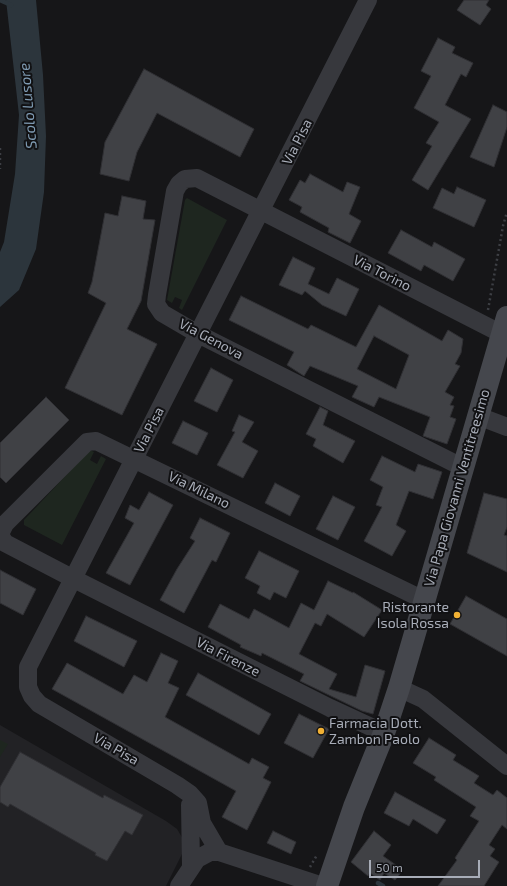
<!DOCTYPE html>
<html>
<head>
<meta charset="utf-8">
<style>
	body { margin:0 }
	#map { position:relative; width:507px; height:886px; overflow:hidden; background:#161618; font-family:"Exo 2",sans-serif }
	canvas { display:block }
	.scale { position:absolute; left:369px; top:860px; width:111px; height:18px; box-sizing:border-box; border:2px solid #a8adb8; border-top:0; padding-left:5px; font-size:12px; line-height:14px; white-space:nowrap; color:#a8adb8; -webkit-text-stroke:3px #111113; paint-order:stroke }
</style>
</head>
<body>
<div id="map">
<canvas width="507" height="886"></canvas>
<div class="scale">50 m</div>
</div>
<script>
const g = document.querySelector('canvas').getContext('2d');
g.lineJoin = 'round';
function paint(path, color) {
  g.fillStyle = color;
  g.fill(path, 'evenodd');
}
function shape(rows) {
  const path = new Path2D();
  for (const r of rows) {
    path.moveTo(r[0], r[1]);
    for (let i = 2; i < r.length; i += 2) path.lineTo(r[i], r[i + 1]);
  }
  return path;
}
function trace(path, color, width, dash) {
  g.strokeStyle = color;
  g.lineWidth = width;
  g.lineCap = dash ? 'butt' : 'round';
  g.setLineDash(dash || []);
  g.stroke(path);
}
function write(font, color, halo, rows, align = 'center') {
  g.font = font + ' "Exo 2",sans-serif';
  g.lineWidth = 4;
  g.setLineDash([]);
  g.textBaseline = 'middle';
  g.strokeStyle = halo;
  g.fillStyle = color;
  for (const [text, x, y, turn = 0] of rows) {
    g.save();
    g.translate(x, y);
    g.rotate((+turn || 0) * Math.PI / 180);
    g.textAlign = isNaN(turn) ? turn : align;
    if (halo) g.strokeText(text, 0, 0);
    g.fillText(text, 0, 0);
    g.restore();
  }
}
const built = shape([
	[0,725,166,821,177,829,183,839,182,854,166,886,0,886]
]);
const green = shape([
	[187,198,227,220,182,310,179,308,182,300,175,297,172,303,167,300,185,200],
	[90,450,94,452,90,460,97,464,101,456,106,459,62,545,24,525,24,520],
	[0,740,8,744,0,757]
]);
const water = shape([
	[6,0,36,0,43,75,46,136,44,192,36,249,19,290,0,307,0,252,4,242,15,174,19,115]
]);
const stream = shape([
	[0,0,11,5],
	[378,883,383,886]
]);
const building = shape([
	[464,0,489,0,486,5,491,9,480,25,457,10,464,0],
	[438,38,455,47,452,53,473,63,466,77,461,74,445,105,471,119,428,190,412,180,432,146,426,143,439,122,414,108,431,76,421,71,438,38],
	[144,69,254,129,240,157,157,113,137,152,129,181,100,174,105,142,144,69],
	[493,105,507,112,507,127,494,167,470,157,493,105],
	[310,174,343,192,347,182,360,187,349,214,361,221,350,243,328,232,329,228,300,212,302,207,289,200,300,180,305,183,310,174],
	[457,187,486,200,474,227,433,208,442,188,454,194,457,187],
	[122,196,146,201,143,219,155,220,141,301,127,329,157,344,122,415,65,388,106,303,88,293,92,282,105,213,118,216,122,196],
	[401,230,432,247,434,242,465,259,453,281,424,265,421,271,388,253,401,230],
	[293,257,315,268,308,284,329,294,337,278,359,289,346,316,322,305,305,291,302,295,279,285,293,257],
	[241,296,308,329,311,325,356,347,379,305,442,341,448,330,463,339,461,353,455,364,460,366,445,392,454,397,450,405,454,406,450,417,456,419,447,444,423,436,430,417,379,397,374,407,352,397,358,386,310,366,304,376,287,365,294,352,229,320,241,296],
	[374,336,409,355,396,389,357,369,374,336],
	[211,368,233,380,217,412,194,401,211,368],
	[46,397,69,420,6,483,0,477,0,443,46,397],
	[320,407,328,411,323,425,355,441,343,463,313,446,316,439,306,434,320,407],
	[239,415,254,422,242,442,258,451,243,478,217,465,235,432,232,431,239,415],
	[183,421,208,433,197,455,172,443,183,421],
	[382,456,415,472,418,464,442,472,433,499,409,491,396,525,406,531,392,556,364,541,382,507,376,505,383,487,370,480,382,456],
	[275,483,300,496,290,516,265,503,275,483],
	[149,492,173,505,130,585,106,573,134,523,125,518,130,505,139,510,149,492],
	[484,493,507,499,507,527,504,535,507,536,507,572,467,553,484,493],
	[333,496,355,507,338,540,316,529,333,496],
	[200,518,230,533,216,562,212,560,184,613,160,600,177,569,195,541,190,538,200,518],
	[259,551,299,571,286,598,274,592,270,600,257,593,260,586,245,578,259,551],
	[0,570,36,589,23,615,0,603,0,570],
	[328,581,353,593,353,592,382,610,364,637,327,614,321,626,315,623,299,654,337,674,329,689,356,697,365,665,385,671,373,714,362,711,300,681,304,674,262,653,261,656,240,647,241,645,208,627,220,604,249,619,254,609,289,628,301,603,314,610,328,581],
	[466,596,507,619,507,656,450,624,466,596],
	[86,616,137,641,124,667,74,641,86,616],
	[161,653,178,661,168,683,179,688,165,717,249,764,252,758,269,767,263,778,271,782,247,830,222,817,236,791,52,689,67,663,123,694,134,675,147,682,161,653],
	[198,673,271,714,259,735,186,695,198,673],
	[299,714,329,729,313,758,284,743,299,714],
	[429,738,456,755,453,760,479,776,474,783,493,795,497,790,507,798,507,829,502,825,489,845,495,849,490,856,499,862,484,886,438,886,457,860,455,858,479,821,470,816,476,807,434,780,436,777,413,763,429,738],
	[20,752,103,798,104,795,143,815,132,835,125,831,107,861,95,855,96,853,10,804,8,807,0,802,0,787,20,752],
	[395,792,446,820,437,834,413,819,409,826,384,813,395,792],
	[273,831,296,842,291,854,267,843,273,831],
	[374,831,391,845,383,856,403,870,395,880,384,873,380,880,370,873,368,876,351,862,374,831]
]);
const path = shape([
	[0,148,0,169],
	[488,310,503,226,507,212],
	[310,867,317,855]
]);
const street = shape([
	[478,416,507,427],
	[464,465,454,463,198,334,162,313,156,304,157,295,175,191,179,184,185,179,197,178,502,334],
	[0,534,5,524,87,442,96,441,424,600],
	[0,535,5,543,74,579,330,708,384,733],
	[399,688,423,699,507,766],
	[190,805,191,865],
	[219,852,202,823,198,803,190,794,177,785,39,704,32,696,28,687,28,667,368,0],
	[179,886,197,859,210,852,219,852,323,886]
]);
const secondary = shape([
	[327,886,354,807,384,733,399,688,507,317]
]);
const markers = [
	[457,615,4,"#f2b134"],
	[321,731,4,"#f2b134"]
];
const streetNames = [
	["Via Pisa",297,142,-63],
	["Via Torino",382,273,27],
	["Via Genova",211,339,28],
	["Via Pisa",149,430,-63],
	["Via Papa Giovanni Ventitreesimo",457,488,-74],
	["Via Milano",199,490,26],
	["Via Firenze",228,657,27],
	["Via Pisa",116,749,30]
];
const poiNames = [
	["Ristorante",449,607],
	["Isola Rossa",449,623],
	["Farmacia Dott.",329,723,"left"],
	["Zambon Paolo",329,739,"left"]
];
const waterNames = [
	["Scolo Lusore",28,106,-95]
];
paint(built, '#222225');
paint(green, '#1e261f');
paint(water, '#2c353c');
trace(stream, '#2c353c', 4.5);
paint(building, '#404145');
trace(building, '#303034', 1);
trace(path, '#3d3f44', 2.5, [2, 3]);
trace(street, '#37383d', 18);
trace(secondary, '#45474d', 22);
for (const [x, y, r, color] of markers) {
  const dot = new Path2D();
  dot.arc(x, y, r, 0, 2 * Math.PI);
  g.fillStyle = color;
  g.fill(dot);
  trace(dot, '#111113', 1.5);
}
write('14px', '#a8adb8', '#111113', streetNames);
write('14px', '#a8adb8', '#111113', poiNames, 'right');
write('italic 15px', '#7f9bb3', '#111113', waterNames);
</script>
</body>
</html>
